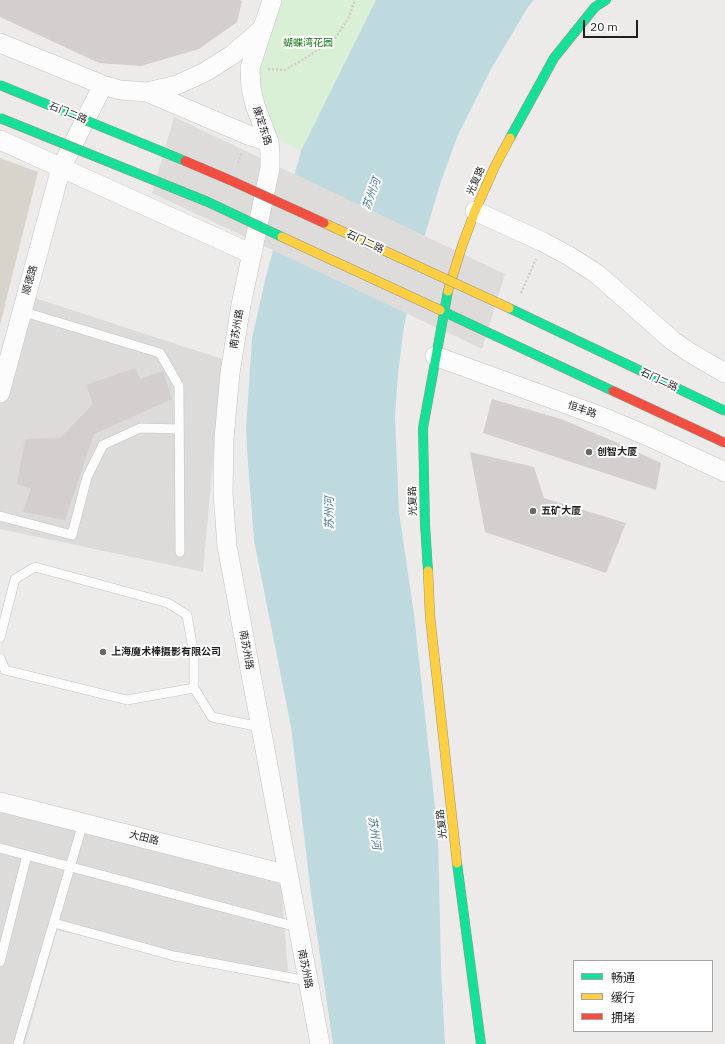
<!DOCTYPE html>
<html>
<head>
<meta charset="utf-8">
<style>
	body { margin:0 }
	#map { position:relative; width:725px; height:1044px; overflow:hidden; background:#edebe9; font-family:"IBM Plex Sans","Noto Sans SC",sans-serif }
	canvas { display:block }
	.legend { position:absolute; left:573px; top:960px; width:140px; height:72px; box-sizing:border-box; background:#fff; border:1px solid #a5a5a5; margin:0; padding:5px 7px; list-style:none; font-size:12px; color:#1f1f1f }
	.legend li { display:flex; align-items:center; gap:8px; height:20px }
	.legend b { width:20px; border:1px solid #a5a5a5 }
	.scale { position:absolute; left:583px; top:20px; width:55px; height:18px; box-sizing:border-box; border:2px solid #1f1f1f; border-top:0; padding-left:5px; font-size:12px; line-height:14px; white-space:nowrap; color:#1f1f1f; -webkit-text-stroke:3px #fff; paint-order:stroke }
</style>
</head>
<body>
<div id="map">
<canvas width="725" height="1044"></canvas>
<ul class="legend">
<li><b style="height:5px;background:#16e098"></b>畅通</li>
<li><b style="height:5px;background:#ffcf43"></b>缓行</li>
<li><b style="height:5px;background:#f24e42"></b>拥堵</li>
</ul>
<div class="scale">20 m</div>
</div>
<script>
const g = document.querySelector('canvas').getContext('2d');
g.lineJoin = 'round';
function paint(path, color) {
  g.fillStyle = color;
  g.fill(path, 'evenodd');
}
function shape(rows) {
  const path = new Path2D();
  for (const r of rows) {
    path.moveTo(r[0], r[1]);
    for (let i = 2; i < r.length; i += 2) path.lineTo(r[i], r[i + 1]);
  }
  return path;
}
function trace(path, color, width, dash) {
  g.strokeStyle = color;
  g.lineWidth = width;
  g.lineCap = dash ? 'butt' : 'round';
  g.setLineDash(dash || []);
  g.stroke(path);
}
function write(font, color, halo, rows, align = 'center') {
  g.font = font + ' "IBM Plex Sans","Noto Sans SC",sans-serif';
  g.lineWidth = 4;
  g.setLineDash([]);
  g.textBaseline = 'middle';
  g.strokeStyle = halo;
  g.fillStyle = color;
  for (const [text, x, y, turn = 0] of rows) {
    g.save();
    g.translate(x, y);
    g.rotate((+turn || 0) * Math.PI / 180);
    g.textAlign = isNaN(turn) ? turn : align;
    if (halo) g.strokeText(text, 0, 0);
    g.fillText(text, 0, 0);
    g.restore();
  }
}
const residential = shape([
	[26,295,222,359,203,572,0,529,0,394],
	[0,810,281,883,289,984,57,930,25,1044,0,1044]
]);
const construction = shape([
	[0,158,38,172,0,325]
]);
const park = shape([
	[279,0,376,0,301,151,281,141,274,135,261,104,257,71]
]);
const water = shape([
	[376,0,534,0,528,7,490,71,458,135,441,181,425,235,404,326,398,374,395,417,399,512,414,614,438,835,441,967,445,1044,333,1044,311,894,291,727,254,540,248,464,246,429,252,338,267,272,301,151]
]);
const pier = shape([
	[174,117,505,274,482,349,152,193]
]);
const building = shape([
	[0,0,240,0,242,1,237,22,199,49,141,66,99,63,0,17],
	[135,368,140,379,163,371,172,399,94,434,65,520,23,512,31,489,17,484,25,439,60,438,93,404,86,385],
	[492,399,561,419,613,441,661,463,656,490,483,433],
	[470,452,534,467,544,498,626,523,606,573,485,532]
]);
const path = shape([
	[268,69,285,70,309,56,335,38,348,19,355,0],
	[238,163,242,152],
	[521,293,536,259]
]);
const lane = shape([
	[21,311,160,353,179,386,180,552],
	[0,516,72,535,87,477,103,445,140,428,179,429],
	[0,638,15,579,35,567,168,603,187,615,194,655,194,688,212,717,260,727],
	[0,658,5,670,127,700,194,688],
	[0,848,297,927],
	[54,923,174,956,308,981],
	[0,962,27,855],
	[18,1044,83,823]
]);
const street = shape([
	[272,0,250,68,251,88,255,105,269,142,270,154,270,168,241,305,230,373,224,439,223,493,227,546,320,1044],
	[0,43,103,85,120,90,147,92,248,135,269,142],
	[147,92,177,85,205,72,232,55,262,29],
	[0,140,252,254],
	[475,211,543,242,569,256,597,274,673,341,689,352,725,373],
	[435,356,605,418,652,438,725,472],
	[0,393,61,168,103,85],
	[0,802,288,875]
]);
const fast = shape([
	[510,138,554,58,595,7,606,0],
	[428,571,425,524,423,428,448,291],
	[457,863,481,1044]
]);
const slow = shape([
	[448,291,462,246,475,211,495,166,510,138],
	[428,571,430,616,457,863]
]);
const fastBridge = shape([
	[0,85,185,161],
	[0,118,208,202,282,237],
	[509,308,725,411],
	[440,310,613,391]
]);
const slowBridge = shape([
	[324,223,509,308],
	[282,237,440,310]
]);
const jamBridge = shape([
	[185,161,232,181,324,223],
	[613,391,725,443]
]);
const markers = [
	[589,452,4,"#676666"],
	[533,511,4,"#676666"],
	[103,652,4,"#676666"]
];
const parkNames = [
	["蝴蝶湾花园",308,43]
];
const streetNames = [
	["石门二路",68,113,22],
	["康定东路",262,126,72],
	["光复路",476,181,-66],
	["石门二路",365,242,25],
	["顺德路",30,280,-74],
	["南苏州路",237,329,-81],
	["石门二路",659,380,25],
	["恒丰路",582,410,19],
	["光复路",413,501,-91],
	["南苏州路",246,650,80],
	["光复路",442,824,-96],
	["大田路",144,838,14],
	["南苏州路",305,969,79]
];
const poiNames = [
	["创智大厦",597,452],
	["五矿大厦",541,511],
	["上海魔术棒摄影有限公司",111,652]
];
const waterNames = [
	["苏州河",372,194,-70],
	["苏州河",330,513,-90],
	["苏州河",374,833,82]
];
paint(residential, '#dcdbda');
paint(construction, '#d6d4cb');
paint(park, '#d9f0d7');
paint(water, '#bfdade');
paint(pier, '#dddcdb');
paint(building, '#d2cfce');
trace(lane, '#c3c2c1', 10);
trace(street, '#c3c2c1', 20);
trace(fast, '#969582', 10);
trace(slow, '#969582', 10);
trace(path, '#d6c9c8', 2.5, [2, 2]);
trace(lane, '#fcfcfc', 9);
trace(street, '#fcfcfc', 19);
trace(fast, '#16e098', 9);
trace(slow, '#ffcf43', 9);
trace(fastBridge, '#969582', 10, []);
trace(slowBridge, '#969582', 10, []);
trace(jamBridge, '#969582', 10, []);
trace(fastBridge, '#16e098', 9);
trace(slowBridge, '#ffcf43', 9);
trace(jamBridge, '#f24e42', 9);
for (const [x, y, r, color] of markers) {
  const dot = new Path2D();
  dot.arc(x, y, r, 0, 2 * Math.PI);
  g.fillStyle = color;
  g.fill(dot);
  trace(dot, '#fff', 1.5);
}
write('10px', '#167615', '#fff', parkNames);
write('10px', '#1f1f1f', '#fff', streetNames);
write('bold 10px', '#1f1f1f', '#fff', poiNames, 'left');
write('italic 11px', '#4c7998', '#fff', waterNames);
</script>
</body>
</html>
